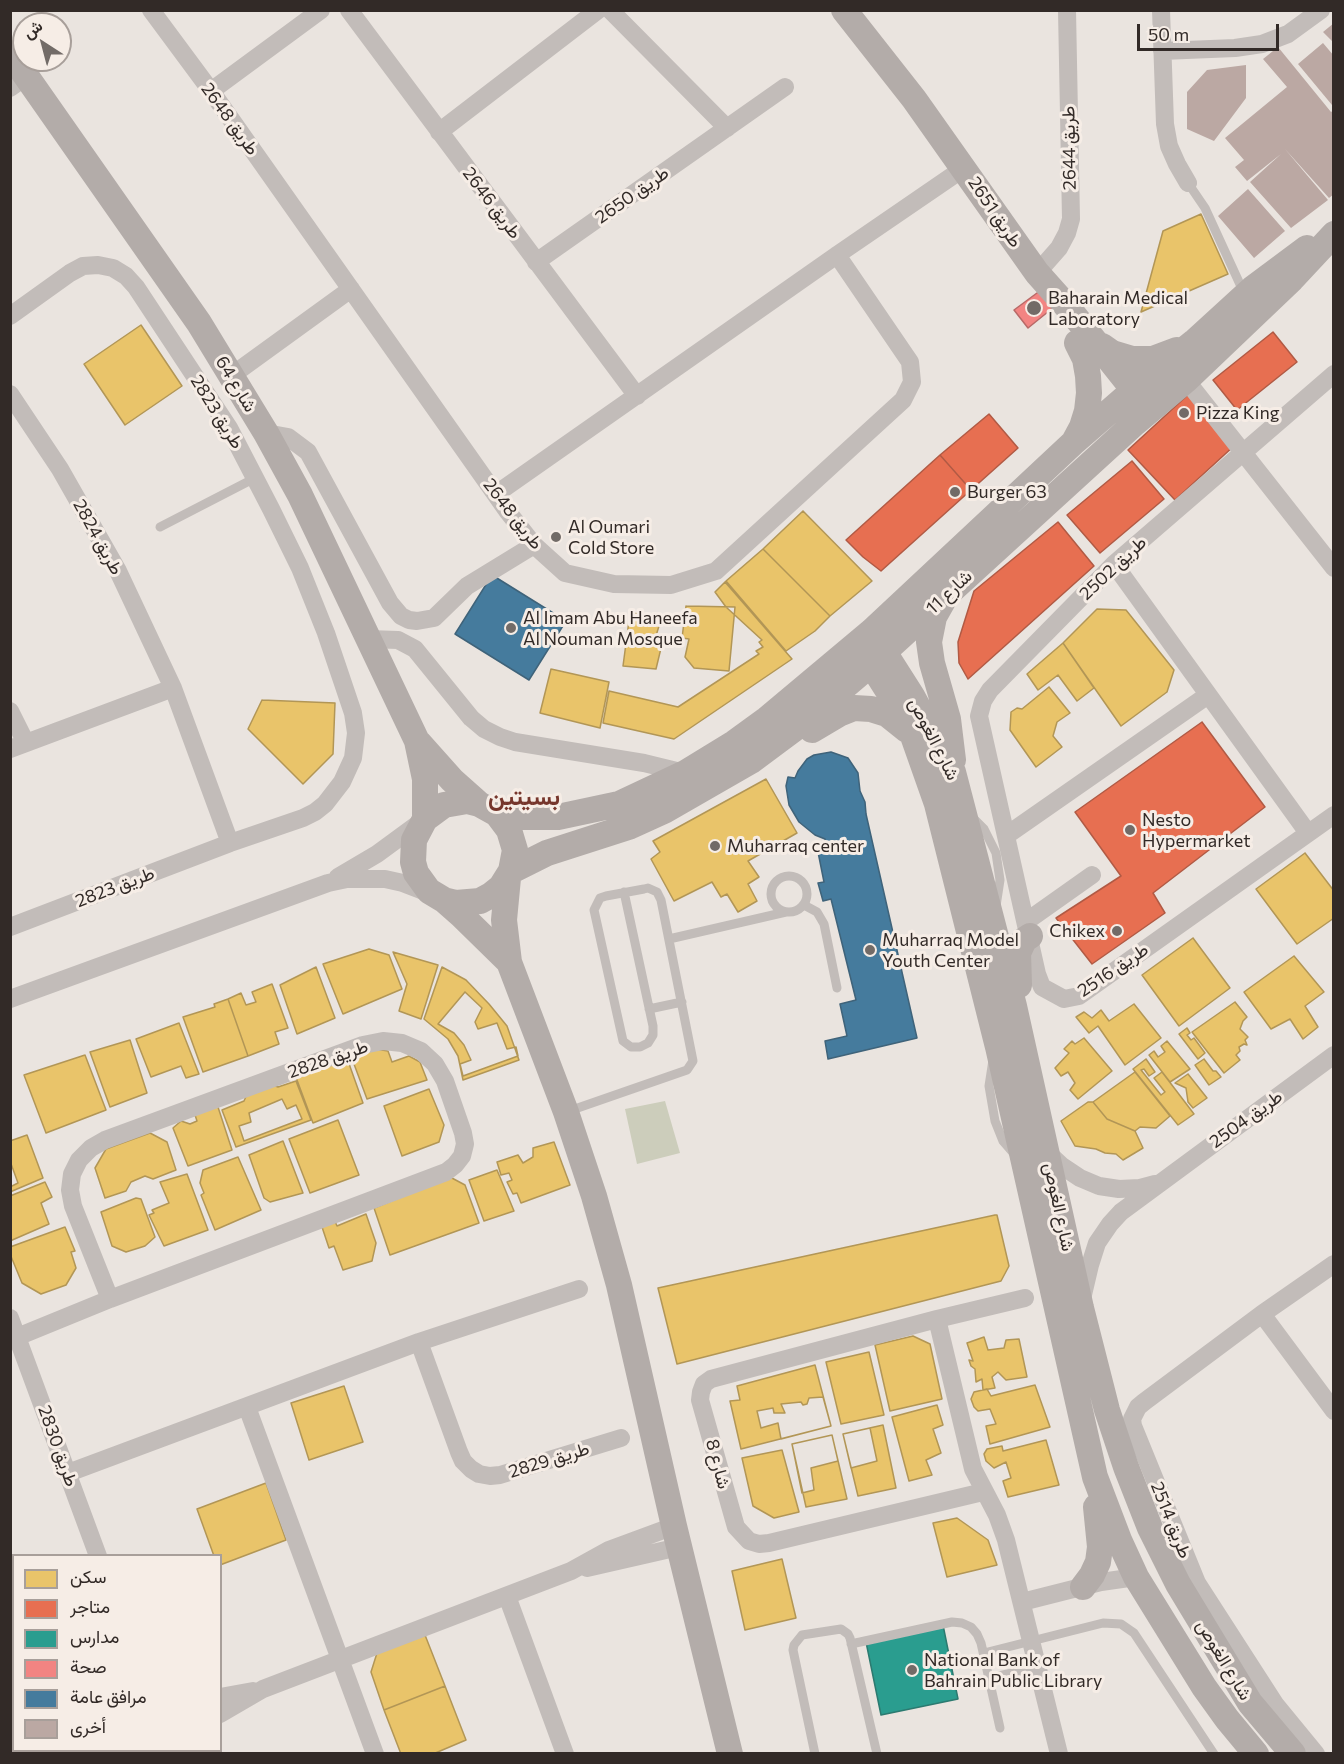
<!DOCTYPE html>
<html>
<head>
<meta charset="utf-8">
<style>
	body { margin:0 }
	#map { position:relative; width:1344px; height:1764px; overflow:hidden; background:#eae4df; font-family:Commissioner,Vazirmatn,sans-serif }
	canvas { display:block }
	.frame { position:absolute; inset:0; border:12px solid #322a27; pointer-events:none }
	.legend { position:absolute; left:12px; top:1554px; width:210px; height:198px; box-sizing:border-box; background:#f6ede6; border:2px solid #a89f9a; margin:0; padding:8px 10px; list-style:none; font-size:18px; color:#322a27 }
	.legend li { display:flex; align-items:center; gap:12px; height:30px }
	.legend b { width:30px; border:2px solid #a89f9a }
	.north { position:absolute; left:12px; top:12px; width:60px; height:60px; box-sizing:border-box; background:#f6ede6; border:2px solid #a89f9a; border-radius:50%; rotate:324deg; font-size:16px; font-weight:700; line-height:24px; text-align:center; color:#322a27 }
	.north::after { content:''; display:block; margin:auto; width:21px; height:27px; background:#726b67; clip-path:polygon(50% 0,100% 100%,50% 72%,0 100%) }
	.scale { position:absolute; left:1137px; top:24px; width:142px; height:27px; box-sizing:border-box; border:3px solid #322a27; border-top:0; padding-left:8px; font-size:18px; line-height:21px; white-space:nowrap; color:#322a27; -webkit-text-stroke:4px #f6ede6; paint-order:stroke }
</style>
</head>
<body>
<div id="map">
<canvas width="1344" height="1764"></canvas>
<div class="frame"></div>
<ul class="legend">
<li><b style="height:16px;background:#e9c46a"></b>سكن</li>
<li><b style="height:16px;background:#e76f51"></b>متاجر</li>
<li><b style="height:16px;background:#2a9d8f"></b>مدارس</li>
<li><b style="height:16px;background:#f28482"></b>صحة</li>
<li><b style="height:16px;background:#457b9d"></b>مرافق عامة</li>
<li><b style="height:16px;background:#bba8a3"></b>أخرى</li>
</ul>
<div class="north">ش</div>
<div class="scale">50 m</div>
</div>
<script>
const g = document.querySelector('canvas').getContext('2d');
g.lineJoin = 'round';
function paint(path, color) {
  g.fillStyle = color;
  g.fill(path, 'evenodd');
}
function shape(rows) {
  const path = new Path2D();
  for (const r of rows) {
    if (r.length === 3) {
      path.moveTo(r[0] + r[2], r[1]);
      path.arc(r[0], r[1], r[2], 0, 2 * Math.PI);
      continue;
    }
    path.moveTo(r[0], r[1]);
    for (let i = 2; i < r.length; i += 2) path.lineTo(r[i], r[i + 1]);
  }
  return path;
}
function trace(path, color, width, dash) {
  g.strokeStyle = color;
  g.lineWidth = width;
  g.lineCap = dash ? 'butt' : 'round';
  g.setLineDash(dash || []);
  g.stroke(path);
}
function write(font, color, halo, rows, align = 'center') {
  g.font = font + ' Commissioner,Vazirmatn,sans-serif';
  g.lineWidth = 6;
  g.setLineDash([]);
  g.textBaseline = 'middle';
  g.strokeStyle = halo;
  g.fillStyle = color;
  for (const [text, x, y, turn = 0] of rows) {
    g.save();
    g.translate(x, y);
    g.rotate((+turn || 0) * Math.PI / 180);
    g.textAlign = isNaN(turn) ? turn : align;
    if (halo) g.strokeText(text, 0, 0);
    g.fillText(text, 0, 0);
    g.restore();
  }
}
const green = shape([
	[665,1101,680,1153,637,1164,625,1109]
]);
const homes = shape([
	[1201,214,1228,274,1141,312,1163,231,1201,214],
	[141,325,182,386,125,425,84,364,141,325],
	[803,511,872,581,830,616,763,549,803,511],
	[763,549,830,616,815,631,786,651,726,581,763,549],
	[725,582,792,659,674,739,603,723,609,691,678,707,759,654,756,651,763,647,759,642,762,640,726,607,715,592,725,582],
	[686,606,735,607,729,671,694,668,685,657,689,639,682,638,686,606],
	[1097,609,1126,610,1174,670,1167,692,1121,726,1063,643,1097,609],
	[630,613,643,614,642,617,652,618,649,624,659,626,655,639,662,644,656,669,623,666,630,613],
	[1063,643,1094,688,1077,701,1058,675,1038,690,1027,674,1063,643],
	[551,669,609,682,600,728,540,713,551,669],
	[1049,687,1070,713,1057,722,1053,736,1062,747,1036,767,1010,730,1011,712,1017,708,1022,709,1049,687],
	[262,700,335,703,333,754,303,784,248,729,262,700],
	[766,779,797,833,748,861,759,877,748,884,757,901,738,912,727,894,721,897,712,882,674,901,651,859,660,852,653,841,766,779],
	[1305,853,1334,891,1334,918,1297,944,1256,889,1305,853],
	[1193,938,1230,988,1179,1026,1142,975,1193,938],
	[369,949,389,955,402,989,343,1014,323,964,369,949],
	[393,952,438,965,421,1019,399,1011,407,984,393,952],
	[1294,956,1324,992,1305,1006,1318,1027,1303,1039,1290,1019,1271,1029,1244,992,1294,956],
	[316,967,335,1018,297,1034,280,985,316,967],
	[442,967,466,980,489,1004,507,1026,519,1060,463,1080,458,1056,448,1039,424,1019,442,967],
	[272,984,288,1028,275,1032,279,1044,248,1056,228,999,241,993,246,1005,256,1002,252,992,272,984],
	[465,992,482,1008,475,1022,478,1029,497,1023,507,1049,516,1047,518,1056,463,1076,460,1064,471,1060,464,1045,454,1033,438,1024,465,992],
	[228,999,248,1056,203,1072,183,1017,215,1007,214,1004,228,999],
	[1235,1002,1247,1017,1243,1021,1240,1029,1248,1037,1245,1040,1247,1045,1244,1044,1239,1047,1240,1051,1236,1055,1240,1060,1224,1073,1192,1032,1235,1002],
	[1134,1004,1161,1038,1125,1065,1098,1026,1089,1033,1076,1017,1084,1012,1092,1018,1101,1010,1109,1021,1134,1004],
	[179,1023,199,1074,186,1078,181,1066,151,1077,136,1039,179,1023],
	[1187,1028,1190,1033,1187,1035,1191,1040,1194,1038,1205,1053,1198,1059,1179,1034,1187,1028],
	[1084,1038,1112,1071,1078,1099,1070,1090,1075,1083,1068,1072,1061,1076,1055,1068,1069,1053,1064,1049,1072,1041,1075,1044,1084,1038],
	[130,1040,147,1093,110,1107,90,1052,130,1040],
	[1167,1041,1190,1069,1170,1082,1149,1055,1154,1051,1158,1057,1165,1052,1161,1046,1167,1041],
	[369,1048,388,1051,392,1062,409,1056,420,1062,427,1080,367,1099,351,1056,369,1048],
	[85,1055,106,1110,46,1133,24,1075,85,1055],
	[347,1058,363,1103,313,1123,294,1072,347,1058],
	[1146,1059,1155,1072,1149,1076,1144,1069,1141,1070,1161,1095,1165,1092,1154,1078,1162,1072,1194,1114,1178,1125,1133,1069,1146,1059],
	[1204,1059,1213,1071,1216,1071,1221,1077,1209,1085,1195,1065,1204,1059],
	[1135,1072,1170,1116,1156,1128,1140,1127,1135,1131,1107,1119,1093,1102,1135,1072],
	[1188,1074,1207,1098,1193,1108,1188,1102,1186,1088,1175,1083,1188,1074],
	[296,1081,311,1120,236,1147,222,1110,244,1101,247,1094,270,1084,278,1087,296,1081],
	[429,1089,444,1125,439,1142,402,1156,384,1106,429,1089],
	[282,1099,287,1109,296,1105,302,1119,244,1141,239,1126,251,1122,249,1113,282,1099],
	[1088,1102,1093,1102,1107,1119,1135,1131,1143,1148,1123,1160,1116,1154,1105,1153,1096,1149,1075,1146,1061,1121,1088,1102],
	[217,1104,232,1150,188,1166,173,1128,181,1121,190,1124,197,1121,193,1109,217,1104],
	[338,1120,359,1175,310,1193,289,1139,338,1120],
	[150,1133,167,1142,176,1170,153,1179,145,1176,131,1182,126,1191,105,1198,95,1168,106,1149,150,1133],
	[27,1135,43,1178,10,1192,10,1141,27,1135],
	[283,1141,303,1193,270,1202,264,1198,249,1155,283,1141],
	[554,1142,570,1185,521,1203,517,1193,513,1194,507,1182,512,1180,509,1173,501,1175,497,1162,518,1155,523,1163,533,1157,533,1148,554,1142],
	[238,1157,261,1210,215,1230,201,1195,204,1193,200,1183,203,1170,238,1157],
	[10,1161,18,1183,10,1187,10,1161],
	[497,1170,514,1211,484,1221,469,1180,497,1170],
	[187,1174,208,1230,164,1246,149,1215,154,1213,152,1210,169,1203,160,1182,187,1174],
	[450,1177,465,1185,479,1223,390,1255,374,1208,450,1177],
	[45,1182,52,1197,41,1203,49,1224,10,1241,10,1196,45,1182],
	[136,1198,141,1199,155,1237,145,1246,126,1252,112,1246,101,1212,136,1198],
	[366,1214,376,1243,372,1261,343,1270,334,1246,329,1248,321,1224,334,1219,337,1226,366,1214],
	[995,1215,997,1215,1009,1266,1001,1281,677,1364,658,1288,995,1215],
	[65,1227,75,1251,71,1252,76,1268,66,1285,41,1294,22,1283,10,1254,10,1247,65,1227],
	[913,1336,930,1344,942,1399,890,1411,875,1345,913,1336],
	[984,1337,988,1350,1004,1348,1006,1340,1019,1339,1027,1377,1006,1380,998,1372,992,1377,995,1388,983,1390,982,1379,976,1382,975,1369,971,1366,969,1360,973,1361,967,1343,984,1337],
	[869,1352,884,1415,841,1424,826,1362,869,1352],
	[815,1365,831,1426,741,1449,730,1401,740,1400,737,1386,815,1365],
	[1035,1385,1050,1427,990,1444,986,1426,996,1424,990,1409,978,1411,974,1407,971,1399,974,1392,987,1389,991,1396,1035,1385],
	[344,1386,363,1442,309,1460,291,1403,344,1386],
	[823,1397,831,1426,781,1439,778,1423,761,1428,757,1411,773,1408,774,1413,785,1413,781,1404,801,1402,803,1405,807,1404,809,1398,823,1397],
	[937,1405,943,1425,933,1429,941,1453,926,1460,932,1475,909,1481,892,1417,937,1405],
	[883,1425,896,1488,858,1496,843,1434,883,1425],
	[870,1428,877,1461,851,1468,843,1434,870,1428],
	[832,1435,847,1499,806,1507,792,1444,832,1435],
	[832,1435,838,1461,811,1468,814,1490,802,1493,792,1444,832,1435],
	[1046,1440,1059,1485,1008,1497,1003,1481,1011,1478,1006,1462,994,1468,986,1461,984,1454,987,1449,1002,1446,1003,1451,1046,1440],
	[782,1450,799,1512,774,1518,753,1506,742,1458,782,1450],
	[266,1483,286,1540,220,1565,220,1556,214,1556,197,1509,266,1483],
	[957,1518,988,1540,997,1565,947,1577,933,1523,957,1518],
	[782,1559,796,1618,745,1630,732,1571,782,1559],
	[425,1635,445,1686,384,1710,371,1672,377,1653,425,1635],
	[445,1686,466,1740,433,1754,401,1754,384,1710,445,1686]
]);
const shops = shape([
	[1273,332,1297,362,1237,410,1213,380,1273,332],
	[1192,391,1235,445,1175,500,1128,450,1192,391],
	[989,414,1018,448,971,490,940,455,989,414],
	[940,455,971,490,881,571,863,557,846,540,940,455],
	[1132,461,1164,499,1100,553,1067,515,1132,461],
	[1058,522,1094,566,968,679,959,663,958,642,974,591,1058,522],
	[1202,722,1265,807,1153,893,1165,913,1092,964,1056,918,1121,876,1075,812,1202,722]
]);
const schools = shape([
	[943,1625,958,1699,881,1715,866,1642,943,1625]
]);
const health = shape([
	[1041,290,1054,307,1028,328,1014,310,1041,290]
]);
const public = shape([
	[492,575,566,621,529,680,455,634,492,575],
	[831,752,848,758,858,773,860,791,865,802,866,814,917,1038,828,1059,825,1041,847,1036,840,1004,856,1000,831,899,823,901,818,883,824,882,818,852,827,850,825,839,815,835,799,822,789,805,786,786,788,777,795,778,798,771,807,759,814,755,831,752]
]);
const building = shape([
	[1334,23,1334,43,1323,32],
	[1323,43,1334,56,1334,104,1332,105,1298,64],
	[1278,47,1331,112,1334,110,1334,194,1329,198,1285,149,1328,200,1291,228,1250,182,1281,154,1247,181,1235,167,1244,160,1225,138,1287,87,1263,59],
	[1246,65,1246,98,1214,141,1187,129,1187,92,1207,70],
	[1248,189,1285,231,1254,258,1218,216]
]);
const lane = shape([
	[1188,183,1205,208,1244,293],
	[160,527,255,478],
	[972,817,984,829,996,853,1000,880,996,906],
	[789,894,18],
	[804,905,817,912,824,924,837,988],
	[669,939,786,912],
	[649,1009,682,1002],
	[993,1060,989,1086,995,1121,1003,1141,1016,1156],
	[569,1111,687,1070,693,1061,661,900,657,892,648,888,644,889,606,896,600,898,594,910,623,1041,631,1047,640,1047,648,1043,653,1035,653,1026,624,892],
	[851,1644,952,1622,962,1623,971,1627,977,1634,981,1643,1000,1728],
	[984,1653,1103,1623,1121,1624,1134,1633,1214,1754],
	[990,1678,1038,1667],
	[815,1754,793,1650,794,1645,802,1635,841,1629,848,1634,850,1638,877,1754]
]);
const street = shape([
	[151,10,211,91,508,512,534,545,565,573,614,584,671,585,716,571,903,400,912,382,910,362,837,255],
	[349,10,637,396],
	[610,10,727,128],
	[1161,10,1165,124,1169,146,1177,164,1188,183],
	[1162,51,1235,48,1262,44,1288,34,1321,10],
	[10,88,27,76],
	[211,91,321,10],
	[439,132,598,10],
	[536,262,785,87],
	[1037,273,1059,248,1067,233,1071,219,1067,10],
	[10,316,70,273,83,266,98,265,113,268,126,276,136,287,229,428,271,509,300,568,326,633,353,713,356,733,353,758,342,782,325,804,315,812,303,818,230,843,10,927],
	[1334,374,1114,564,990,690,983,701,979,716,1037,974,1042,987,1064,999,1079,996,1334,815],
	[231,376,351,289],
	[1186,380,1334,568],
	[10,394,60,469,118,571,173,688,230,843],
	[266,433,288,437,308,452,390,603,401,616,409,620,417,621,434,618,467,586,534,545],
	[496,494,837,255,964,168],
	[1114,564,1308,833],
	[368,639,398,640,415,649,471,718,484,729,500,737,515,742,644,763,685,773],
	[10,711,26,743],
	[10,749,173,688],
	[1007,835,1208,695],
	[338,877,377,854,422,821],
	[1027,921,1092,875],
	[10,999,328,883,347,879,385,879,403,883,429,893],
	[1047,1152,1062,1166,1080,1178,1099,1186,1119,1189,1140,1188,1155,1184],
	[1082,1299,1090,1265,1097,1243,1110,1224,1121,1212,1334,1055],
	[1262,1314,1334,1411],
	[10,1318,98,1556],
	[937,1319,973,1469,997,1515,1006,1540,1059,1754],
	[17,1337,110,1299,446,1172,455,1165,462,1156,465,1144,463,1133,445,1081,435,1064,421,1051,402,1043,383,1041,363,1045,105,1140,91,1148,79,1160,72,1174,70,1190,73,1206,110,1299],
	[419,1342,459,1452,463,1461,471,1469,479,1474,490,1476,500,1475,621,1438],
	[247,1407,375,1754],
	[68,1473,419,1342,579,1289],
	[983,1492,769,1543,759,1544,749,1541,736,1527,700,1400,701,1392,704,1384,711,1379,937,1319,1025,1298],
	[587,1568,679,1547],
	[507,1596,565,1754],
	[1022,1602,1101,1582,1136,1577],
	[10,1641,14,1648],
	[220,1697,253,1691],
	[220,1714,263,1689,571,1571,609,1550,674,1526],
	[169,1750,170,1754],
	[94,1754,102,1750],
	[1316,1754,1275,1704,1197,1583,1133,1426,1132,1419,1138,1407,1144,1402,1262,1314,1334,1264]
]);
const secondary = shape([
	[844,10,914,99,1037,273,1070,310,1144,403],
	[10,53,199,323,266,433,300,495,417,741,425,779,425,819],
	[1102,346,1112,353,1132,359,1153,359,1177,350],
	[1075,440,1082,427,1087,411,1089,393,1088,376,1085,359,1077,343],
	[943,601,934,617,929,642,932,663,948,719,953,760],
	[871,634,868,646,871,664,897,705,913,736,937,804,998,1047,1095,1477,1119,1540,1136,1577,1204,1687,1227,1719,1256,1754],
	[854,647,868,646,884,652,912,696,953,772,1014,1006,1081,1308,1107,1410,1126,1467,1150,1528,1178,1584,1250,1703,1293,1754],
	[812,730,839,714,854,708,871,709,887,714,907,730],
	[419,743,452,780,479,804],
	[497,814,517,817,558,817,619,804,685,773,734,743,767,719,872,631,1073,443,1134,390,1194,342,1252,289,1307,248],
	[511,871,547,853,631,826,664,811,751,761,798,726,871,664,1135,423,1186,380,1292,279,1334,234],
	[508,878,504,920,509,962,566,1112,594,1196,619,1285,674,1526,730,1754],
	[444,900,456,903,480,901,491,895,501,887,511,871,515,850,509,830,497,814,479,804,467,801,444,805,425,819,414,840,413,862,416,873,429,891,444,900,461,915,509,962],
	[1019,985,1018,953,1024,940,1030,936],
	[1083,1587,1092,1575,1098,1562,1100,1547,1096,1507]
]);
const markers = [
	[1034,308,8,"#726b67"],
	[1184,413,6,"#726b67"],
	[955,492,6,"#726b67"],
	[556,537,6,"#726b67"],
	[511,628,6,"#726b67"],
	[1130,830,6,"#726b67"],
	[715,846,6,"#726b67"],
	[1117,931,6,"#726b67"],
	[870,950,6,"#726b67"],
	[912,1670,6,"#726b67"]
];
const streetNames = [
	["طريق 2648",230,119,54],
	["طريق 2644",1069,148,-91],
	["طريق 2650",632,195,-35],
	["طريق 2646",492,203,53],
	["طريق 2651",995,212,56],
	["شارع 64",236,384,59],
	["طريق 2823",217,412,58],
	["طريق 2648",513,514,52],
	["طريق 2824",98,537,61],
	["طريق 2502",1113,568,-43],
	["شارع 11",949,592,-43],
	["شارع الغوص",934,739,63],
	["طريق 2823",115,887,-21],
	["طريق 2516",1113,970,-34],
	["طريق 2828",328,1059,-19],
	["طريق 2504",1246,1119,-36],
	["شارع الغوص",1059,1207,78],
	["طريق 2830",58,1446,70],
	["طريق 2829",549,1460,-17],
	["شارع 8",718,1464,75],
	["طريق 2514",1171,1520,68],
	["شارع الغوص",1224,1660,59]
];
const poiNames = [
	["Baharain Medical",1048,298],
	["Laboratory",1048,319],
	["Pizza King",1196,413],
	["Burger 63",967,492],
	["Al Oumari",568,527],
	["Cold Store",568,548],
	["Al Imam Abu Haneefa",523,618],
	["Al Nouman Mosque",523,639],
	["Nesto",1142,820],
	["Hypermarket",1142,841],
	["Muharraq center",727,846],
	["Chikex",1105,931,"right"],
	["Muharraq Model",882,940],
	["Youth Center",882,961],
	["National Bank of",924,1660],
	["Bahrain Public Library",924,1681]
];
const districtNames = [
	["بسيتين",524,797]
];
paint(green, '#cccdbb');
paint(homes, '#e9c46a');
trace(homes, '#b29656', 1.5);
paint(shops, '#e76f51');
trace(shops, '#b15a44', 1.5);
paint(schools, '#2a9d8f');
trace(schools, '#2c7a70', 1.5);
paint(health, '#f28482');
trace(health, '#b86967', 1.5);
paint(public, '#457b9d');
trace(public, '#3f637a', 1.5);
paint(building, '#bba8a3');
trace(lane, '#c2bcb9', 9);
trace(street, '#c2bcb9', 18);
trace(secondary, '#b3aca9', 26);
for (const [x, y, r, color] of markers) {
  const dot = new Path2D();
  dot.arc(x, y, r, 0, 2 * Math.PI);
  g.fillStyle = color;
  g.fill(dot);
  trace(dot, '#f6ede6', 2);
}
write('18px', '#322a27', '#f6ede6', streetNames);
write('18px', '#322a27', '#f6ede6', poiNames, 'left');
write('bold 24px', '#76362c', '#f6ede6', districtNames);
</script>
</body>
</html>
